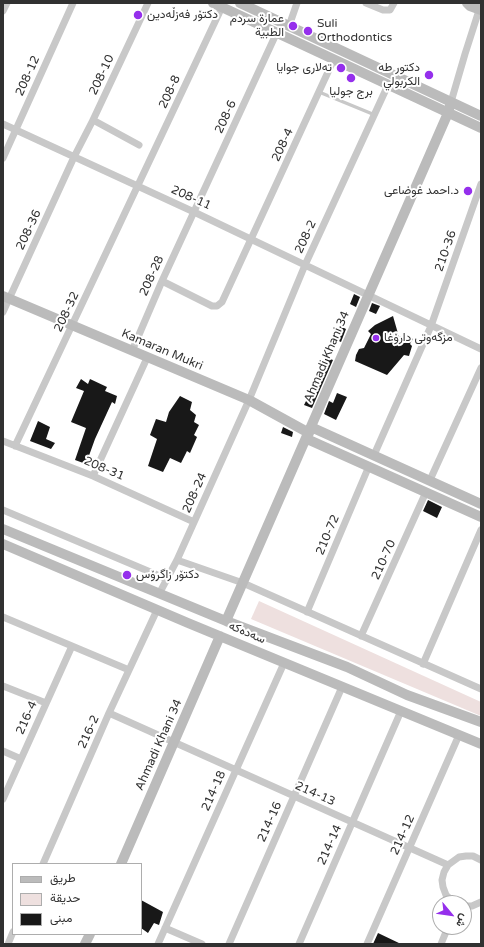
<!DOCTYPE html>
<html>
<head>
<meta charset="utf-8">
<style>
	body { margin:0 }
	#map { position:relative; width:484px; height:947px; overflow:hidden; background:#fff; font-family:"Varela Round",Vazirmatn,sans-serif }
	canvas { display:block }
	.frame { position:absolute; inset:0; border:4px solid #313131; pointer-events:none }
	.legend { position:absolute; left:12px; top:863px; width:130px; height:72px; box-sizing:border-box; background:#fff; border:1px solid #adadad; margin:0; padding:5px 7px; list-style:none; font-size:12px; color:#313131 }
	.legend li { display:flex; align-items:center; gap:8px; height:20px }
	.legend b { width:20px; border:1px solid #adadad }
	.north { position:absolute; left:432px; top:895px; width:40px; height:40px; box-sizing:border-box; background:#fff; border:1px solid #adadad; border-radius:50%; rotate:119deg; font-size:11px; font-weight:700; line-height:16px; text-align:center; color:#313131 }
	.north::after { content:''; display:block; margin:auto; width:14px; height:18px; background:#952fec; clip-path:polygon(50% 0,100% 100%,50% 72%,0 100%) }
</style>
</head>
<body>
<div id="map">
<canvas width="484" height="947"></canvas>
<div class="frame"></div>
<ul class="legend">
<li><b style="height:5px;background:#bbb"></b>طريق</li>
<li><b style="height:11px;background:#eee0df"></b>حديقة</li>
<li><b style="height:11px;background:#181818"></b>مبنى</li>
</ul>
<div class="north">ش</div>
</div>
<script>
const g = document.querySelector('canvas').getContext('2d');
g.lineJoin = 'round';
function paint(path, color) {
  g.fillStyle = color;
  g.fill(path, 'evenodd');
}
function shape(rows) {
  const path = new Path2D();
  for (const r of rows) {
    path.moveTo(r[0], r[1]);
    for (let i = 2; i < r.length; i += 2) path.lineTo(r[i], r[i + 1]);
  }
  return path;
}
function trace(path, color, width, dash) {
  g.strokeStyle = color;
  g.lineWidth = width;
  g.lineCap = dash ? 'butt' : 'round';
  g.setLineDash(dash || []);
  g.stroke(path);
}
function write(font, color, halo, rows, align = 'center') {
  g.font = font + ' "Varela Round",Vazirmatn,sans-serif';
  g.lineWidth = 4;
  g.setLineDash([]);
  g.textBaseline = 'middle';
  g.strokeStyle = halo;
  g.fillStyle = color;
  for (const [text, x, y, turn = 0] of rows) {
    g.save();
    g.translate(x, y);
    g.rotate((+turn || 0) * Math.PI / 180);
    g.textAlign = isNaN(turn) ? turn : align;
    if (halo) g.strokeText(text, 0, 0);
    g.fillText(text, 0, 0);
    g.restore();
  }
}
const green = shape([
	[259,601,481,702,481,716,251,619]
]);
const building = shape([
	[354,294,360,297,356,307,350,304],
	[372,303,380,306,376,314,369,311],
	[393,316,399,337,407,335,413,339,410,344,412,346,409,356,404,355,387,375,355,361,356,355,359,349,364,348,371,334,368,331,375,325],
	[340,326,346,329,341,342,334,339],
	[326,357,333,360,312,408,304,405,310,393,311,393],
	[81,379,88,384,90,379,107,387,105,391,117,396,115,404,112,402,95,439,86,464,75,460,86,428,71,422,84,391,76,388],
	[337,393,347,397,336,420,324,414,329,401,333,403],
	[180,396,192,402,190,410,196,415,194,422,199,425,194,435,197,437,190,453,187,451,181,463,170,458,163,472,148,466,157,439,150,435,156,419,166,422,169,412],
	[38,421,50,427,46,439,55,443,51,449,30,441],
	[283,427,293,432,292,437,281,433],
	[428,500,442,507,437,518,423,511],
	[141,900,163,912,159,925,154,923,148,933,141,928],
	[378,933,401,944,373,944]
]);
const lane = shape([
	[319,92,375,115]
]);
const street = shape([
	[366,3,383,10,390,10,394,3],
	[3,11,7,3],
	[289,26,297,3],
	[451,102,465,54,481,4],
	[93,120,139,145],
	[3,124,194,212,481,349],
	[3,158,73,3],
	[162,281,212,306,217,306,222,302,334,59],
	[3,312,74,157,93,120,148,3],
	[132,351,162,281,277,32],
	[3,441,93,476,194,522],
	[15,446,222,7],
	[374,455,431,326,481,184],
	[93,476,147,358],
	[430,480,481,368],
	[3,510,167,579],
	[177,560,243,583,481,689],
	[159,594,177,560,249,400,305,265,388,85],
	[307,612,369,466],
	[3,617,129,670],
	[361,636,426,492],
	[423,664,481,530],
	[3,686,46,703],
	[109,713,448,865],
	[3,751,21,759],
	[3,799,72,646],
	[43,864,109,713,157,610],
	[455,903,446,895,443,887,442,880,444,872,448,865,459,857,466,856,473,856,481,860],
	[464,906,472,906,481,902],
	[165,928,202,944],
	[8,944,13,932],
	[158,944,284,663],
	[229,944,342,687],
	[299,944,401,711],
	[367,944,459,735],
	[441,944,448,927]
]);
const secondary = shape([
	[213,3,481,128],
	[240,3,481,116],
	[467,3,470,6,481,10],
	[3,296,249,400,309,433],
	[311,427,481,504],
	[307,439,481,517],
	[3,529,226,621,347,667,407,695,481,722],
	[3,544,188,623,481,744],
	[226,621,448,113,451,102],
	[121,864,220,636],
	[85,944,90,934]
]);
const markers = [
	[138,15,5,"#952fec"],
	[293,26,5,"#952fec"],
	[308,31,5,"#952fec"],
	[341,68,5,"#952fec"],
	[429,75,5,"#952fec"],
	[351,78,5,"#952fec"],
	[468,191,5,"#952fec"],
	[376,338,4,"#952fec"],
	[127,575,5,"#952fec"]
];
const poiNames = [
	["دکتۆر فەزڵەدین",147,15],
	["عمارة سردم",284,19,"right"],
	["الطبية",284,33,"right"],
	["Suli",317,24],
	["Orthodontics",317,38],
	["تەلاری جوایا",332,68,"right"],
	["دكتور طه",420,68,"right"],
	["الكربولي",420,82,"right"],
	["برج جوليا",351,92,"center"],
	["د.احمد غوضاعی",459,191,"right"],
	["مزگەوتی دارۆغا",384,338],
	["دکتۆر زاگرۆس",136,575]
];
const streetNames = [
	["208-10",102,75,-65],
	["208-12",28,76,-66],
	["208-8",170,92,-65],
	["208-6",226,117,-65],
	["208-4",283,145,-65],
	["208-11",191,198,24],
	["208-36",29,230,-65],
	["208-2",306,237,-65],
	["210-36",446,251,-71],
	["208-28",152,276,-66],
	["208-32",67,312,-65],
	["Kamaran Mukri",162,350,23],
	["Ahmadi Khani 34",327,357,-67],
	["208-31",104,469,23],
	["208-24",195,493,-66],
	["210-72",328,535,-67],
	["210-70",384,560,-66],
	["سەدەکە",247,633,23],
	["216-4",27,718,-66],
	["216-2",89,732,-66],
	["Ahmadi Khani 34",159,745,-66],
	["214-18",214,791,-66],
	["214-13",315,794,24],
	["214-16",270,822,-66],
	["214-12",403,835,-66],
	["214-14",330,845,-66]
];
paint(green, '#eee0df');
paint(building, '#181818');
trace(lane, '#c8c8c8', 3.5);
trace(street, '#c8c8c8', 7);
trace(secondary, '#bbb', 10);
for (const [x, y, r, color] of markers) {
  const dot = new Path2D();
  dot.arc(x, y, r, 0, 2 * Math.PI);
  g.fillStyle = color;
  g.fill(dot);
  trace(dot, '#fff', 1.5);
}
write('12px', '#313131', '#fff', poiNames, 'left');
write('12px', '#313131', '#fff', streetNames);
</script>
</body>
</html>
